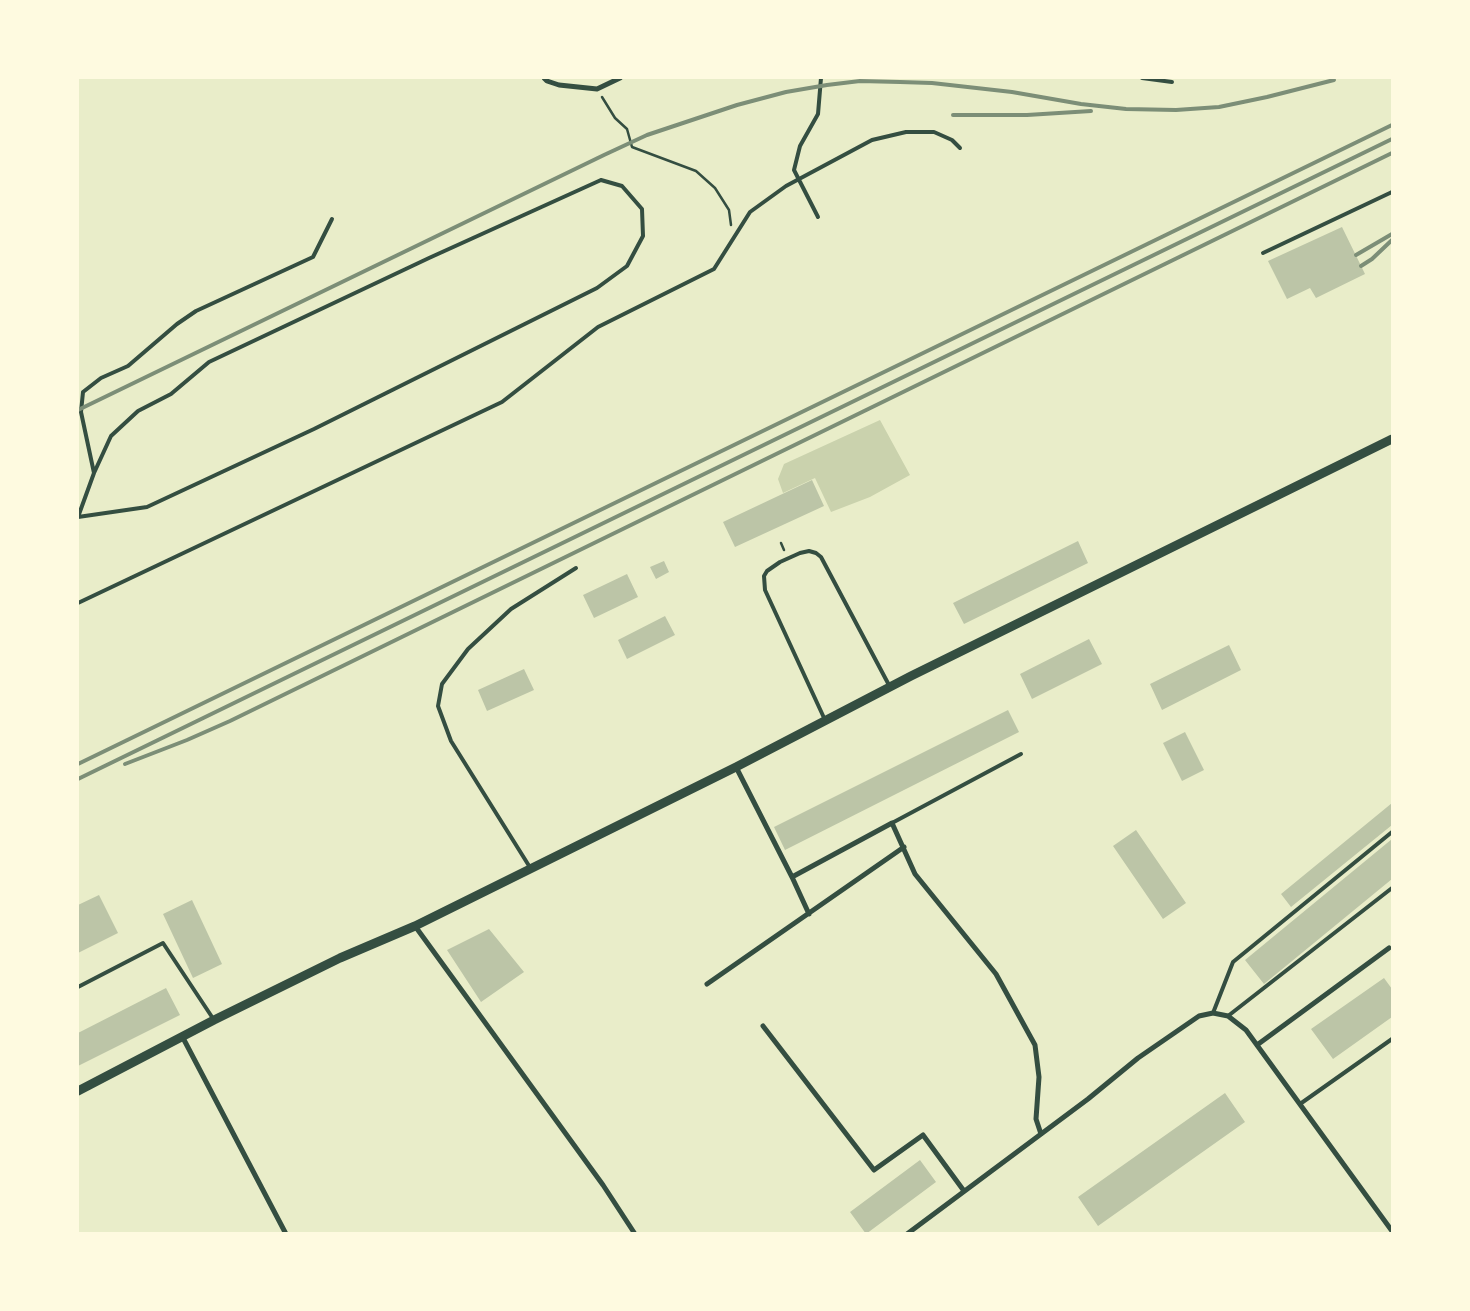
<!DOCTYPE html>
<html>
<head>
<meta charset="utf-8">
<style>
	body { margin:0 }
	#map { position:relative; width:1470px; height:1311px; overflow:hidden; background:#e9edc9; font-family:"Exo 2",sans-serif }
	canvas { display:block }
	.frame { position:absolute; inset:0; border:79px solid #fefae0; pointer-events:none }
</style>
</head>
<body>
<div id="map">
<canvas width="1470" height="1311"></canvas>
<div class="frame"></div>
</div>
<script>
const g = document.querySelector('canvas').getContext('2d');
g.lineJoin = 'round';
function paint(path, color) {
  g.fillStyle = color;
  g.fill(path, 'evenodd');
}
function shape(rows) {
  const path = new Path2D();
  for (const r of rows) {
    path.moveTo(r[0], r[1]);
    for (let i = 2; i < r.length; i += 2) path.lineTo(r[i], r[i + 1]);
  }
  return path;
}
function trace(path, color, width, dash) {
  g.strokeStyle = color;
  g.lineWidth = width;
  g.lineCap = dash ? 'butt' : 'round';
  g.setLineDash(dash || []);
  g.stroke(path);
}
const green = shape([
	[880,420,910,475,870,497,831,512,815,478,783,493,778,479,784,464]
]);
const building = shape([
	[1342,227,1365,274,1316,298,1310,288,1287,299,1268,261],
	[812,480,824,506,735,547,723,522],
	[1078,541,1088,563,964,624,953,603],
	[664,561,669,572,656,579,650,567],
	[627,574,638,597,594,618,583,595],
	[665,616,675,635,627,659,618,640],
	[1089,639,1102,664,1032,699,1020,674],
	[1229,645,1241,670,1162,710,1150,684],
	[524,669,534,690,487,711,478,690],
	[1008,710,1019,732,785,850,774,827],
	[1185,732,1204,770,1182,781,1163,743],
	[1392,803,1392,825,1291,907,1281,894],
	[1136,830,1186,903,1163,919,1113,846],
	[1392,839,1392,879,1264,984,1245,960],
	[99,895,118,933,78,953,78,905],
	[192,900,222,964,193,978,163,914],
	[489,929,524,972,481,1002,447,950],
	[1384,978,1392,989,1392,1017,1333,1059,1311,1029],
	[166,988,180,1015,78,1066,78,1033],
	[1225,1093,1245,1122,1098,1226,1078,1197],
	[920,1160,936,1182,866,1234,850,1212]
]);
const path = shape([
	[602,97,615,118,627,129,632,147,696,171,715,188,729,210,731,225],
	[781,543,784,550]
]);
const service = shape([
	[1142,78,1172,82],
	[601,180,622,186,642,209,643,236,627,266,597,288,314,429,147,507,78,517,94,473,111,436,138,411,171,394,209,362,429,258,601,180],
	[818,217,794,170,800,146,818,114,821,78],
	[1263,253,1392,192],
	[94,473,81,412,83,392,101,378,128,366,177,324,196,311,313,257,332,219],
	[78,603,502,402,598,327,714,269,750,212,786,186,872,140,906,132,934,132,952,140,960,148],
	[825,720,765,590,764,576,767,571,780,562,800,553,809,551,816,553,821,557,890,687],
	[892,823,1021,754],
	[531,869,451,741,438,706,442,684,468,649,511,609,576,568],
	[78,987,163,943,214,1020],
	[1213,1013,1233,962,1392,832],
	[1228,1016,1392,888],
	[1300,1104,1392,1039]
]);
const minor = shape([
	[544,78,547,81,559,85,597,89,620,78],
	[736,767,792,877,892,823,915,874,996,974,1035,1045,1039,1077,1036,1119,1041,1134],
	[792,877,809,914],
	[415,926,603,1185,635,1234],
	[707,984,904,847],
	[763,1026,874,1170,923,1135,964,1191],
	[182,1036,286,1234],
	[1257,1045,1389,948],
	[907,1234,1088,1099,1138,1058,1199,1016,1213,1013,1228,1016,1246,1030,1392,1231]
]);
const tertiary = shape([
	[78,1091,214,1020,340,958,415,926,736,767,911,676,1392,439]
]);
const rail = shape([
	[953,115,1027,115,1091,111],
	[1356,255,1392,234],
	[1361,266,1372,259,1392,240],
	[78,410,604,155,647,135,737,105,786,92,827,85,860,81,900,82,932,83,1012,92,1081,104,1126,109,1176,110,1219,107,1267,97,1334,80],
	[78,764,1392,125],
	[125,764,187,740,230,721,1392,153],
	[78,779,1392,139]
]);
paint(green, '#cad2ad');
paint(building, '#bcc5a7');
trace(path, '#344e41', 2.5);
trace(service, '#344e41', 4);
trace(minor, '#344e41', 5);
trace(tertiary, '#344e41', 9);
trace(rail, '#7c8e77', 4);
</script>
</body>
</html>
